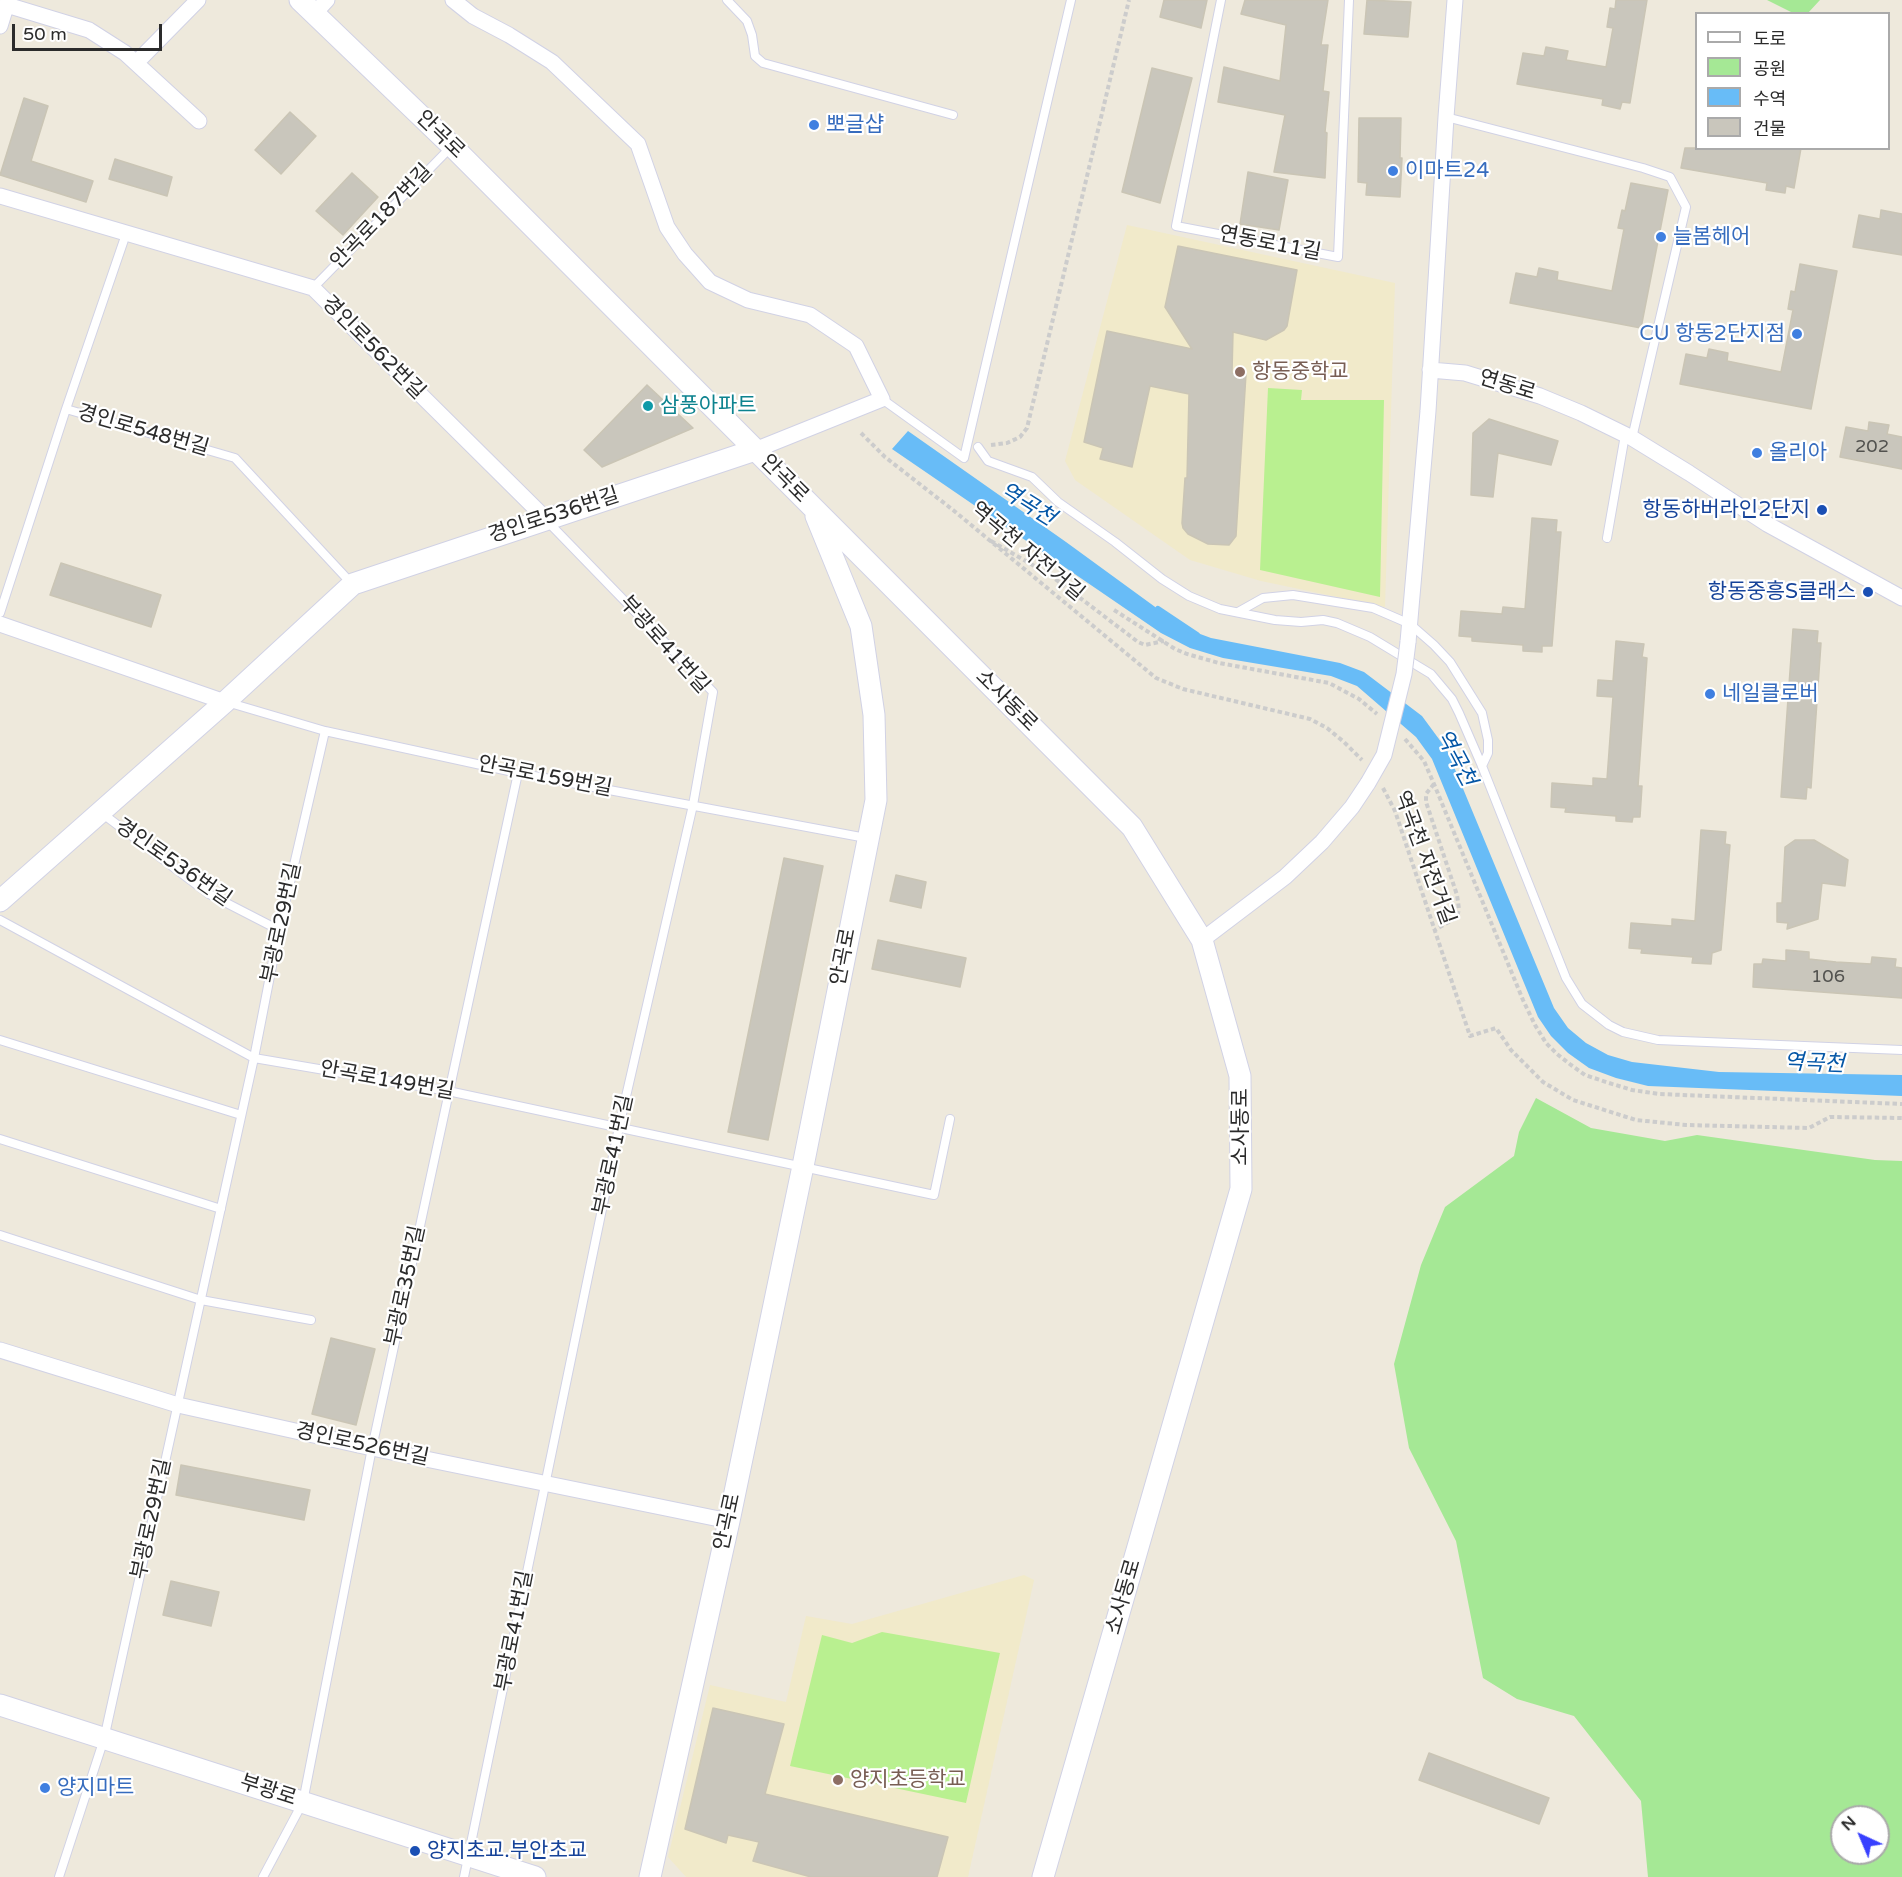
<!DOCTYPE html>
<html>
<head>
<meta charset="utf-8">
<style>
	body { margin:0 }
	#map { position:relative; width:1902px; height:1877px; overflow:hidden; background:#eee9dc; font-family:"Varela Round","Noto Sans KR",sans-serif }
	canvas { display:block }
	.legend { position:absolute; left:1695px; top:12px; width:195px; height:138px; box-sizing:border-box; background:#fff; border:2px solid #aaa; margin:0; padding:8px 10px; list-style:none; font-size:18px; color:#2b2b2b }
	.legend li { display:flex; align-items:center; gap:12px; height:30px }
	.legend b { width:30px; border:2px solid #aaa }
	.north { position:absolute; left:1830px; top:1805px; width:60px; height:60px; box-sizing:border-box; background:#fff; border:2px solid #aaa; border-radius:50%; rotate:316deg; font-size:16px; font-weight:700; line-height:24px; text-align:center; color:#2b2b2b }
	.north::after { content:''; display:block; margin:auto; width:21px; height:27px; background:#3840ff; clip-path:polygon(50% 0,100% 100%,50% 72%,0 100%) }
	.scale { position:absolute; left:12px; top:24px; width:150px; height:27px; box-sizing:border-box; border:3px solid #2b2b2b; border-top:0; padding-left:8px; font-size:18px; line-height:21px; white-space:nowrap; color:#2b2b2b; -webkit-text-stroke:4px #fff; paint-order:stroke }
</style>
</head>
<body>
<div id="map">
<canvas width="1902" height="1877"></canvas>
<ul class="legend">
<li><b style="height:8px;background:#fff"></b>도로</li>
<li><b style="height:16px;background:#a5e895"></b>공원</li>
<li><b style="height:16px;background:#68bcf7"></b>수역</li>
<li><b style="height:16px;background:#c9c6bc"></b>건물</li>
</ul>
<div class="north">N</div>
<div class="scale">50 m</div>
</div>
<script>
const g = document.querySelector('canvas').getContext('2d');
g.lineJoin = 'round';
function paint(path, color) {
  g.fillStyle = color;
  g.fill(path, 'evenodd');
}
function shape(rows) {
  const path = new Path2D();
  for (const r of rows) {
    path.moveTo(r[0], r[1]);
    for (let i = 2; i < r.length; i += 2) path.lineTo(r[i], r[i + 1]);
  }
  return path;
}
function trace(path, color, width, dash) {
  g.strokeStyle = color;
  g.lineWidth = width;
  g.lineCap = dash ? 'butt' : 'round';
  g.setLineDash(dash || []);
  g.stroke(path);
}
function write(font, color, halo, rows, align = 'center') {
  g.font = font + ' "Varela Round","Noto Sans KR",sans-serif';
  g.lineWidth = 4.5;
  g.setLineDash([]);
  g.textBaseline = 'middle';
  g.strokeStyle = halo;
  g.fillStyle = color;
  for (const [text, x, y, turn = 0] of rows) {
    g.save();
    g.translate(x, y);
    g.rotate((+turn || 0) * Math.PI / 180);
    g.textAlign = isNaN(turn) ? turn : align;
    if (halo) g.strokeText(text, 0, 0);
    g.fillText(text, 0, 0);
    g.restore();
  }
}
const education = shape([
	[1127,225,1395,283,1385,607,1261,581,1190,560,1075,480,1065,461],
	[1024,1575,1034,1580,968,1877,686,1877,668,1857,710,1685,786,1702,806,1616,852,1624]
]);
const green = shape([
	[1767,0,1820,0,1808,13,1795,14],
	[1536,1098,1591,1128,1665,1141,1697,1135,1875,1160,1902,1161,1902,1877,1648,1877,1641,1801,1574,1716,1517,1699,1483,1678,1456,1541,1409,1448,1394,1364,1421,1265,1445,1207,1514,1156,1519,1132],
	[1842,1817,1878,1817,1878,1853,1842,1853]
]);
const pitch = shape([
	[1268,388,1302,390,1301,400,1384,400,1380,597,1260,570],
	[882,1632,1000,1653,966,1803,790,1766,822,1635,852,1643]
]);
const water = shape([
	[908,431,1066,542,1184,628,1211,638,1340,663,1364,672,1422,716,1447,750,1554,1008,1568,1028,1586,1043,1608,1055,1632,1062,1719,1072,1902,1075,1902,1096,1648,1086,1616,1078,1589,1068,1568,1053,1551,1036,1538,1017,1432,759,1416,737,1357,686,1331,676,1223,658,1190,648,1161,633,892,449]
]);
const stream = shape([
	[1158,609,1197,635]
]);
const building = shape([
	[1164,0,1207,0,1201,28,1160,17,1164,0],
	[1245,0,1328,0,1321,45,1328,45,1323,91,1329,92,1325,132,1327,133,1325,178,1274,172,1285,115,1218,102,1224,67,1280,81,1286,25,1241,14,1245,0],
	[1367,0,1411,2,1408,37,1364,34,1367,0],
	[1616,0,1647,0,1630,103,1622,102,1620,109,1602,105,1603,99,1517,84,1523,53,1544,56,1546,47,1568,51,1566,60,1606,67,1613,28,1607,27,1610,8,1615,9,1616,0],
	[1152,68,1192,78,1160,203,1122,192,1152,68],
	[24,98,48,106,31,161,93,181,86,202,0,175,24,98],
	[290,112,316,136,281,174,255,150,290,112],
	[1359,118,1401,118,1400,158,1402,158,1400,197,1366,195,1367,183,1358,182,1359,118],
	[1685,148,1801,148,1794,188,1786,186,1785,193,1766,190,1767,183,1681,168,1685,148],
	[115,159,172,177,167,196,109,179,115,159],
	[1248,172,1288,180,1279,230,1240,224,1248,172],
	[352,173,378,197,343,235,316,211,352,173],
	[1631,183,1668,190,1641,328,1510,303,1516,273,1537,277,1539,268,1558,272,1557,280,1612,291,1624,229,1618,228,1622,210,1625,211,1631,183],
	[1881,210,1902,214,1902,255,1853,247,1859,215,1880,219,1881,210],
	[1178,246,1297,270,1287,326,1284,330,1266,340,1233,332,1232,373,1246,374,1236,536,1229,545,1208,544,1188,534,1183,528,1182,523,1185,478,1187,478,1189,394,1150,386,1132,467,1100,459,1103,448,1084,442,1107,331,1192,349,1165,307,1178,246],
	[1800,264,1837,271,1811,409,1680,384,1686,354,1707,358,1709,349,1728,353,1727,361,1781,372,1793,310,1788,309,1791,291,1795,292,1800,264],
	[647,385,693,428,602,467,584,450,647,385],
	[1489,419,1558,441,1551,465,1498,453,1493,497,1471,495,1473,433,1489,419],
	[1869,422,1889,425,1887,434,1902,437,1902,469,1840,457,1846,427,1868,431,1869,422],
	[1532,518,1557,520,1556,532,1561,532,1552,646,1542,646,1542,652,1523,651,1523,645,1472,641,1472,637,1459,636,1461,611,1502,614,1503,607,1525,609,1532,518],
	[61,563,161,595,151,627,50,595,61,563],
	[1793,629,1818,631,1817,643,1821,643,1811,788,1807,787,1806,799,1781,797,1793,629],
	[1616,641,1644,644,1642,657,1647,658,1638,786,1642,786,1640,817,1633,817,1632,822,1616,821,1616,816,1565,812,1566,808,1551,807,1552,783,1593,786,1593,778,1607,779,1613,697,1597,696,1598,680,1613,681,1616,641],
	[1701,830,1726,832,1725,844,1730,845,1721,950,1712,953,1711,964,1692,963,1693,957,1641,953,1642,949,1629,948,1631,923,1672,926,1672,919,1695,921,1701,830],
	[1795,840,1814,840,1848,860,1845,886,1822,883,1818,919,1787,929,1788,923,1777,922,1777,903,1782,903,1785,847,1795,840],
	[784,858,823,866,768,1140,728,1132,784,858],
	[896,875,926,882,921,908,890,901,896,875],
	[878,940,966,958,960,987,872,969,878,940],
	[1786,950,1809,952,1809,959,1836,962,1871,964,1872,957,1896,959,1895,967,1902,968,1902,998,1753,987,1754,964,1762,964,1763,959,1786,961,1786,950],
	[331,1338,375,1349,356,1425,312,1414,331,1338],
	[181,1465,310,1490,304,1520,176,1495,181,1465],
	[171,1581,219,1592,211,1626,163,1615,171,1581],
	[713,1708,784,1724,765,1794,948,1837,937,1877,811,1877,753,1861,759,1842,728,1835,726,1843,685,1829,713,1708],
	[1429,1753,1549,1798,1539,1824,1419,1780,1429,1753]
]);
const path = shape([
	[861,433,885,457,953,510,1156,678,1183,689,1310,719,1327,728,1344,742,1362,760],
	[991,445,1007,443,1020,437,1027,428,1129,0],
	[991,541,1050,575,1138,642,1145,645,1164,641],
	[1114,610,1175,649,1187,654,1219,663,1329,683,1359,699,1377,714],
	[1405,739,1424,761,1434,784,1523,1000,1535,1025,1546,1043,1557,1054,1571,1065,1585,1075,1609,1083,1632,1090,1659,1094,1902,1104],
	[1434,784,1426,794,1426,802,1457,895,1459,909,1457,917,1435,930],
	[1383,788,1395,811,1470,1036,1496,1028,1511,1050,1543,1082,1573,1100,1636,1120,1686,1125,1809,1128,1830,1117,1902,1118]
]);
const lane = shape([
	[727,0,747,21,752,35,755,56,763,63,953,115],
	[1221,0,1176,226,1338,257,1349,0],
	[1446,117,1643,168,1670,177,1686,207,1632,438],
	[313,288,450,148],
	[882,399,964,458,1071,0],
	[66,409,126,234],
	[978,447,988,461,1032,477,1058,502,1115,542,1162,579,1189,596,1220,609,1275,620,1301,622,1323,620,1337,623,1370,637,1431,674,1452,699,1459,713,1482,766,1566,978,1582,1004,1609,1025,1623,1032,1658,1040,1902,1050],
	[1607,538,1625,435],
	[1238,612,1263,598,1293,595,1373,608,1410,624,1434,645,1450,662,1482,713,1488,740,1488,753,1482,766],
	[0,613,66,409,235,458,352,584],
	[230,703,325,731,518,773,866,838],
	[103,814,209,894,279,930],
	[0,920,254,1058,448,1091,934,1195,950,1119],
	[0,1040,241,1115],
	[0,1139,221,1209],
	[0,1235,201,1300,311,1320],
	[59,1877,104,1739,254,1058,279,930,325,731],
	[263,1877,303,1802,372,1448,518,773],
	[464,1877,619,1127,693,805,713,692,548,522]
]);
const street = shape([
	[453,0,473,16,509,35,552,62,638,144,667,227,685,254,710,282,748,300,810,315,856,346,882,399,755,450],
	[7,5,89,30,125,53,199,121],
	[314,14,327,0],
	[0,26,8,0],
	[136,63,198,0],
	[0,196,313,288,546,519],
	[1430,370,1465,373,1540,396,1581,413,1632,438,1689,473,1767,524,1902,598],
	[0,624,225,702],
	[1408,642,1428,411,1446,117,1455,0],
	[1202,940,1285,877,1322,842,1352,807,1368,783],
	[0,1350,178,1405,372,1448,729,1521]
]);
const secondary = shape([
	[300,0,452,146,1132,827,1202,940,1240,1076,1241,1189,1043,1877],
	[0,901,225,702,353,584,755,450],
	[0,1705,535,1877],
	[650,1877,729,1521,803,1166,876,800,874,715,861,626,816,516]
]);
const streetBridge = shape([
	[1368,783,1384,755,1404,674,1408,642]
]);
const markers = [
	[814,125,6,"#3f7fe0"],
	[1393,171,6,"#3f7fe0"],
	[1661,237,6,"#3f7fe0"],
	[1797,334,6,"#3f7fe0"],
	[1240,372,6,"#8d6e63"],
	[648,406,6,"#0f9aa8"],
	[1757,453,6,"#3f7fe0"],
	[1822,510,6,"#1a4fb4"],
	[1868,592,6,"#1a4fb4"],
	[1710,694,6,"#3f7fe0"],
	[838,1780,6,"#8d6e63"],
	[45,1788,6,"#3f7fe0"],
	[415,1851,6,"#1a4fb4"]
];
const numberNames = [
	["202",1872,447],
	["106",1828,977]
];
const shopNames = [
	["뽀글샵",826,125],
	["이마트24",1405,171],
	["늘봄헤어",1673,237],
	["CU 항동2단지점",1785,334,"right"],
	["올리아",1769,453],
	["네일클로버",1722,694],
	["양지마트",57,1788]
];
const streetNames = [
	["안곡로",440,135,44],
	["안곡로187번길",382,217,-46],
	["연동로11길",1270,244,11],
	["경인로562번길",373,348,45],
	["연동로",1507,386,17],
	["경인로548번길",143,431,16],
	["안곡로",784,479,45],
	["경인로536번길",554,516,-18],
	["역곡천 자전거길",1027,552,40],
	["부광로41번길",664,645,48],
	["소사동로",1006,701,45],
	["안곡로159번길",545,777,11],
	["역곡천 자전거길",1424,858,70],
	["경인로536번길",173,863,35],
	["부광로29번길",282,923,-78],
	["안곡로",844,957,-79],
	["안곡로149번길",387,1081,10],
	["소사동로",1241,1127,-90],
	["부광로41번길",614,1155,-78],
	["부광로35번길",406,1286,-78],
	["경인로526번길",362,1445,12],
	["부광로29번길",152,1519,-78],
	["안곡로",728,1522,-78],
	["소사동로",1124,1597,-74],
	["부광로41번길",515,1631,-79],
	["부광로",268,1791,18]
];
const educationNames = [
	["항동중학교",1252,372],
	["양지초등학교",850,1780]
];
const cultureNames = [
	["삼풍아파트",660,406]
];
const transitNames = [
	["항동하버라인2단지",1810,510],
	["항동중흥S클래스",1856,592],
	["양지초교.부안초교",427,1851,"left"]
];
const waterNames = [
	["역곡천",1027,505,32],
	["역곡천",1455,758,62],
	["역곡천",1814,1064,2]
];
paint(education, '#f1eaca');
paint(green, '#a5e895');
paint(pitch, '#b9f090');
paint(water, '#68bcf7');
trace(stream, '#68bcf7', 6);
paint(building, '#c9c6bc');
trace(building, '#cac5b5', 1.5);
trace(lane, '#d1d2e5', 10);
trace(street, '#d1d2e5', 17);
trace(secondary, '#d1d2e5', 23);
trace(path, '#ccc', 4, [4.5, 3]);
trace(lane, '#fff', 8);
trace(street, '#fff', 15);
trace(secondary, '#fff', 21);
trace(streetBridge, '#d1d2e5', 17, []);
trace(streetBridge, '#fff', 15);
for (const [x, y, r, color] of markers) {
  const dot = new Path2D();
  dot.arc(x, y, r, 0, 2 * Math.PI);
  g.fillStyle = color;
  g.fill(dot);
  trace(dot, '#fff', 2);
}
write('18px', '#52524f', null, numberNames);
write('21px', '#366cbe', '#fff', shopNames, 'left');
write('21px', '#2b2b2b', '#fff', streetNames);
write('21px', '#785e54', '#fff', educationNames, 'left');
write('21px', '#0d838f', '#fff', cultureNames, 'left');
write('21px', '#164399', '#fff', transitNames, 'right');
write('italic 22px', '#0456a6', '#fff', waterNames);
</script>
</body>
</html>
